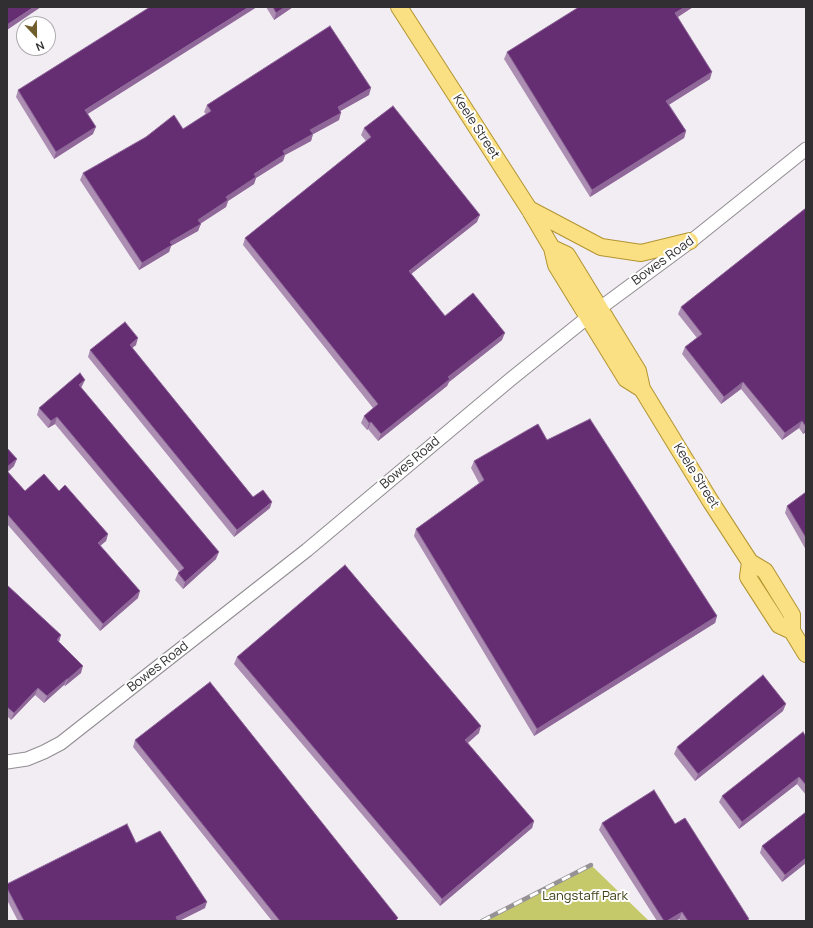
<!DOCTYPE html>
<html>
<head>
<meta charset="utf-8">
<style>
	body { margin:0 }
	#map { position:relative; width:813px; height:928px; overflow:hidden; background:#f2edf3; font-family:Manrope,sans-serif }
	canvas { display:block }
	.frame { position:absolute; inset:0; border:8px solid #312f31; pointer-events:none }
	.north { position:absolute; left:16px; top:16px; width:40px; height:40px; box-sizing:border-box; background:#fff; border:1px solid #adacad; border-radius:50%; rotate:158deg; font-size:11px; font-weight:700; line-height:16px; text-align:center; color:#312f31 }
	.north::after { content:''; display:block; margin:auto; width:14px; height:18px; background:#6f5e2c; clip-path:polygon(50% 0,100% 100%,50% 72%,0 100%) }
</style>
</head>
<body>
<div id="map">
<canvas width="813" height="928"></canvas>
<div class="frame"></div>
<div class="north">N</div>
</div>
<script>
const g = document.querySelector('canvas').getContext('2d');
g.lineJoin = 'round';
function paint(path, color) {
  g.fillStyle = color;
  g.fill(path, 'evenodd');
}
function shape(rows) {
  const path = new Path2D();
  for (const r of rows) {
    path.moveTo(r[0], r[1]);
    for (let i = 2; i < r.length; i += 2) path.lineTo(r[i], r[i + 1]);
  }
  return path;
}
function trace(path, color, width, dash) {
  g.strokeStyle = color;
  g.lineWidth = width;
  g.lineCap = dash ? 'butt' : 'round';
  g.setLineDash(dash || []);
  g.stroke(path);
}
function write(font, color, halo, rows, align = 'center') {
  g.font = font + ' Manrope,sans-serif';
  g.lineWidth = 4;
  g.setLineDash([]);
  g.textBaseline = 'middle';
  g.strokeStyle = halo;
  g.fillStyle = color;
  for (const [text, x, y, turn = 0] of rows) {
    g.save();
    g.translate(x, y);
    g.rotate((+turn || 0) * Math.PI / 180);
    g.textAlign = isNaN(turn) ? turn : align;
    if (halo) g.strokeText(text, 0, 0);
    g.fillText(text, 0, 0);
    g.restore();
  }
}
const green = shape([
	[591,865,649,921,486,921]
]);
const minor = shape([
	[7,762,27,759,44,752,61,743,75,732,307,550,511,379,588,317,695,238,806,149]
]);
const major = shape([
	[399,7,529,209,552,248,556,265,626,379,642,389],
	[529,209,601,247,641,253,690,241],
	[552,248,567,255,638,371,642,389,711,502,750,562,765,571,792,615,792,631],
	[750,562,748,577,779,625,792,631,806,654]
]);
const rail = shape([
	[482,921,591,865]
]);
const wall = shape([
	[266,7,293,7,274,20],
	[579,7,693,7,678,17,710,79,669,104,686,131,684,138,590,197,504,59,507,52],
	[18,90,87,114,93,134,54,159,16,97],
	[369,95,340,111,339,120,313,134,311,141,285,155,283,161,256,178,254,184,228,201,226,207,200,224,198,231,171,246,169,252,139,270,80,180,83,173,183,129,206,114,204,112,207,105],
	[364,128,477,222,411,274,445,316,502,340,449,382,447,386,378,441,368,429,367,430,361,423,364,416,373,408,243,245,245,238,366,141,361,135],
	[806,208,806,432,803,434,799,428,782,440,741,389,721,404,682,354,685,347,697,338,678,314,681,307],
	[136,345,132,348,253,497,270,508,234,537,88,357,90,350],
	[82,386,81,388,216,559,183,589,175,580,178,573,179,572,55,424,48,428,37,415,39,408],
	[547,440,717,616,715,623,534,736,414,536,416,529,479,483,471,468,474,461],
	[7,448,14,466,8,472,25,491,59,491,108,534,106,541,100,546,138,598,100,631,7,524],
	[806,492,806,550,785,513,787,506],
	[7,585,59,642,81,673,65,686,64,685,44,703,35,695,11,720,7,716],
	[237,657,479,733,468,743,534,821,532,828,440,906,234,664],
	[783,711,695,781,674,754,677,747],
	[806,737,806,795,797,784,739,829,719,802,722,796],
	[135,740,397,921,272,921,133,747],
	[806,812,806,863,782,882,760,853,762,846],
	[602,823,675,824,749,919,748,921,681,921,679,919,675,921,657,921,599,830],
	[136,843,205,908,179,921,18,921,7,900,7,884]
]);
const shadedWall = shape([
	[34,7,41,7,7,30,7,25],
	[249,7,257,7,83,117,85,110],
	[285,7,293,7,274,20,276,13],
	[685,7,693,7,673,20,675,13],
	[712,72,710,79,664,108,666,101],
	[371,88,369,95,335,114,338,107],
	[341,113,339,120,308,137,310,130],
	[96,127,93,134,54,159,56,152],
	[686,131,684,138,590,197,592,190],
	[313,134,311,141,285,155,283,161,256,178,254,184,228,201,226,207,195,227,198,220,283,151],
	[480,215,477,222,406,278,409,271],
	[201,224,198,231,171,246,169,252,139,270,142,263,170,242],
	[505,333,502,340,449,382,447,386,378,441,381,434,448,377],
	[138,338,136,345,127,352,130,345],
	[85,380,82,386,77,392,79,385],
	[743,382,741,389,721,404,724,397],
	[57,417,55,424,48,428,51,421],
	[802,421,799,428,782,440,785,433],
	[371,422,368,429,367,430,369,423],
	[806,427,806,432,803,434],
	[17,459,14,466,7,472,7,467],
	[272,502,270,508,234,537,237,530],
	[108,534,106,541,95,550,98,543],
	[219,552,216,559,183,589,185,582],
	[140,591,138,598,100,631,103,624],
	[717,616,715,623,534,736,537,729],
	[61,635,59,642,57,640],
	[83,666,81,673,65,686,68,679],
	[67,679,64,685,44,703,47,696],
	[38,688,35,695,11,720,14,713],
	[786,704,783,711,695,781,698,774],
	[481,726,479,733,463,747,465,740],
	[799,777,797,784,739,829,742,822],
	[534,821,532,828,440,906,442,899],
	[806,858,806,863,782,882,785,875],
	[207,902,205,908,179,921,174,921,176,917],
	[682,912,679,919,675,921,667,921]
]);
const building = shape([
	[7,7,34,7,7,25,7,7],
	[150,7,249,7,85,110,96,127,56,152,18,90,150,7],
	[273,7,285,7,276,13,273,7],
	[579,7,685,7,675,13,712,72,666,101,686,131,592,190,507,52,579,7],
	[330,26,371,88,338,107,341,113,310,130,313,134,283,151,285,154,254,174,256,177,226,197,228,200,198,220,201,224,170,242,172,245,142,263,83,173,146,137,174,115,183,129,211,111,207,105,330,26],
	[393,106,480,215,409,271,445,316,473,293,505,333,448,377,450,379,381,434,371,422,369,423,364,416,378,404,245,238,371,137,364,128,393,106],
	[806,208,806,427,802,421,785,433,743,382,724,397,685,347,702,334,681,307,806,208],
	[125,322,138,338,130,345,253,497,263,490,272,502,237,530,90,350,125,322],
	[80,373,85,380,79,385,219,552,185,582,178,573,184,568,57,417,51,421,39,408,80,373],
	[590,419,717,616,537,729,416,529,484,480,474,461,538,424,547,440,590,419],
	[7,448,17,459,7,467,7,448],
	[7,471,25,491,44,474,59,491,65,485,108,534,98,543,140,591,103,624,7,514,7,471],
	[806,492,806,538,787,506,806,492],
	[345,565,481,726,465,740,534,821,442,899,237,657,345,565],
	[7,585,61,635,57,640,83,666,68,679,67,679,47,696,38,688,14,713,7,707,7,585],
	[763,675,786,704,698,774,677,747,763,675],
	[210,682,398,918,395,921,280,921,135,740,210,682],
	[803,732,806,737,806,785,799,777,742,822,722,796,803,732],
	[654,790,675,824,685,818,749,919,746,921,688,921,682,912,667,921,664,921,602,823,654,790],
	[806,812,806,858,785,875,762,846,806,812],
	[127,824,136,843,160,831,207,902,176,917,178,921,24,921,7,888,7,884,127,824]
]);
const streetNames = [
	["Keele Street",476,127,57],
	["Bowes Road",663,261,-36],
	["Bowes Road",410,463,-40],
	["Keele Street",696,476,58],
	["Bowes Road",158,667,-38]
];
const parkNames = [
	["Langstaff Park",585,896]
];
paint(green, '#c6c96a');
trace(minor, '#908c91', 15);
trace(major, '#b29431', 18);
trace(minor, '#fff', 13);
trace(major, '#fbe083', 16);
trace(rail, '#959195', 4.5);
trace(rail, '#fff', 3, [9]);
paint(wall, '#ac8eb3');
paint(shadedWall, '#8f6799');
paint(building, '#652e73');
trace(building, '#8f6799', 1);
write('13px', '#312f31', '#fff', streetNames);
write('13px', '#3f4015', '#fff', parkNames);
</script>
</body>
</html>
